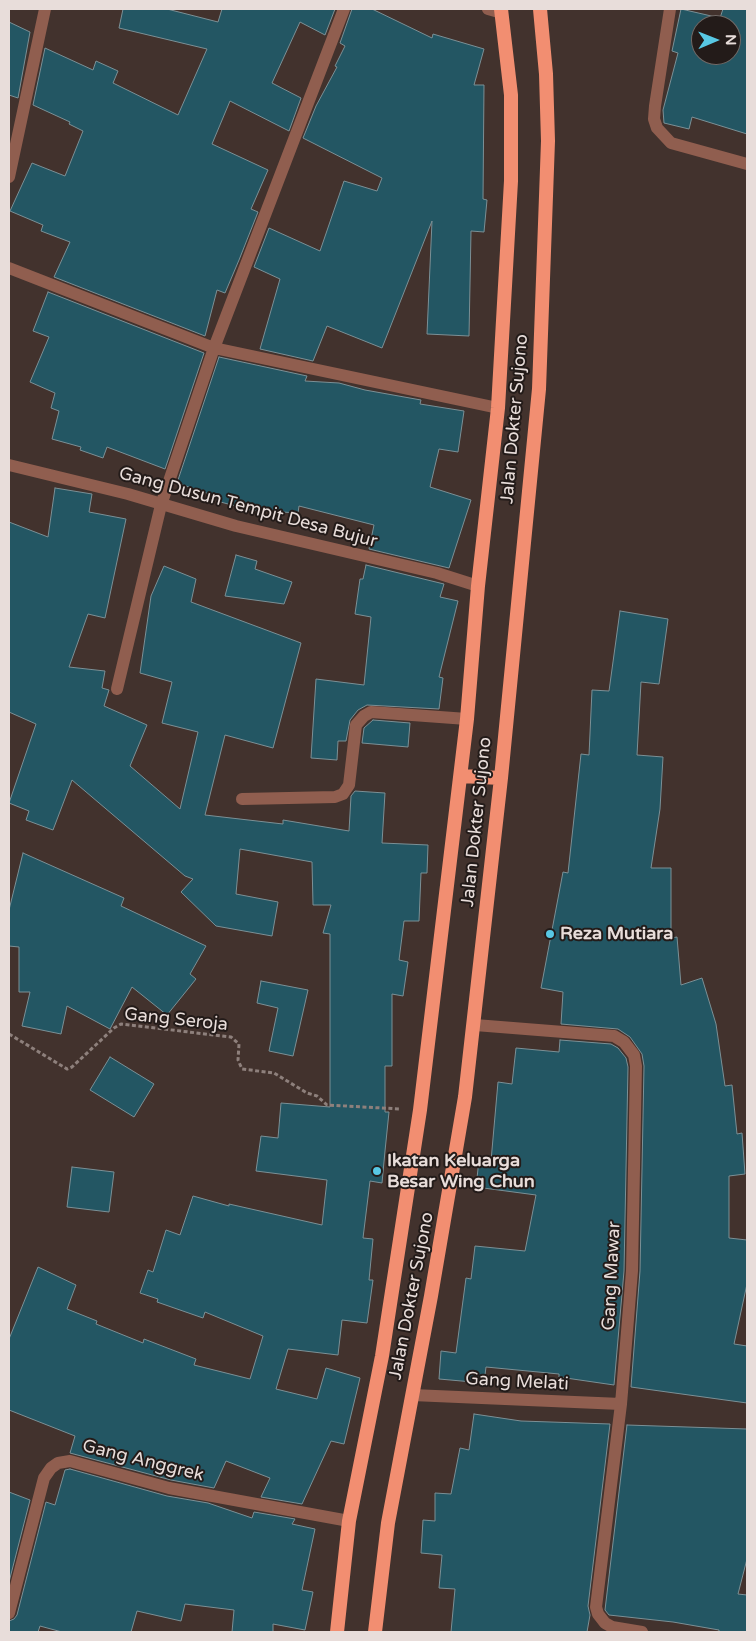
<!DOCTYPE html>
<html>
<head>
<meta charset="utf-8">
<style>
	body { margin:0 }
	#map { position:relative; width:756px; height:1641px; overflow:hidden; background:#42322d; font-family:"Varela Round",sans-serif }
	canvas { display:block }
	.frame { position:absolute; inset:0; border:10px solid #e8ddda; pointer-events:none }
	.north { position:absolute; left:691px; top:15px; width:50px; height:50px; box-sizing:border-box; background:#231b19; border:1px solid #726966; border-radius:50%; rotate:89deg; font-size:14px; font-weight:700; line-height:20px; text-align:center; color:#e8ddda }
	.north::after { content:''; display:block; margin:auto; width:18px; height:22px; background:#58c8e4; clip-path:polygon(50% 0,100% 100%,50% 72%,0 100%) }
</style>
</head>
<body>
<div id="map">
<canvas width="756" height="1641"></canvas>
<div class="frame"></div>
<div class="north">N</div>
</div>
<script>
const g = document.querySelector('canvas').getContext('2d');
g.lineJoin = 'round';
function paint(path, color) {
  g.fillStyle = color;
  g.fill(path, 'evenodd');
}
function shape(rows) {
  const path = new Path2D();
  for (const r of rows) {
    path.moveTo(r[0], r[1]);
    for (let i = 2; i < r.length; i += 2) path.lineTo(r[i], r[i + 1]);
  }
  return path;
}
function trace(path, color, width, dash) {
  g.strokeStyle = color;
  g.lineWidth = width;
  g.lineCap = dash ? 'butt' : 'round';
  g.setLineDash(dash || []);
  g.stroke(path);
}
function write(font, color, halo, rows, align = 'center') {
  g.font = font + ' "Varela Round",sans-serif';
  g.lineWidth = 4;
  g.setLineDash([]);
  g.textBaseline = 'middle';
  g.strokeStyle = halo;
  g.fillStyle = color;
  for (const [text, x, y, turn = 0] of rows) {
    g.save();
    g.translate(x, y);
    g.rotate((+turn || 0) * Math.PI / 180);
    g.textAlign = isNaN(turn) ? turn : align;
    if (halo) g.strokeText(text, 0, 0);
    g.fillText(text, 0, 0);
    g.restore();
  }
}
const building = shape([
	[123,9,167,9,218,22,222,9,335,9,325,35,300,22,272,83,301,98,289,131,230,101,212,144,268,170,251,209,258,212,239,260,225,293,217,290,205,336,54,277,70,242,41,231,43,225,10,211,32,163,65,176,83,131,69,124,70,122,33,105,45,48,93,70,96,61,118,71,113,83,178,115,207,49,119,28,123,9],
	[352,9,372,9,432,38,433,34,484,49,474,85,484,85,483,199,487,200,484,232,471,231,469,336,427,334,432,221,382,348,327,326,313,361,260,349,280,279,254,267,269,228,320,251,344,181,377,191,382,178,303,138,316,106,337,67,335,66,345,46,340,43,352,9],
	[681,9,720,18,723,9,747,9,747,134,692,117,689,129,664,123,663,110,678,53,672,51,681,9],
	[701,25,731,25,731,55,701,55,701,25],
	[9,22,30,32,18,98,9,95,9,22],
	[48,292,204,353,165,469,107,447,103,458,80,450,81,447,52,439,59,411,51,408,55,393,30,382,49,337,33,331,48,292],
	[219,357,307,376,305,381,339,383,365,390,421,400,420,404,464,411,458,452,439,449,430,487,471,500,449,568,369,549,374,525,299,506,298,513,250,510,217,501,218,497,177,483,219,357],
	[55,488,92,494,89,512,126,519,105,618,88,614,69,667,105,671,102,688,109,690,104,706,147,725,130,766,180,809,198,732,162,723,172,682,140,673,151,596,164,566,196,579,191,602,301,643,273,748,225,735,205,815,283,824,283,820,349,831,351,796,355,791,385,793,382,843,428,845,427,873,421,873,419,921,404,921,399,960,408,962,403,996,392,994,392,1066,385,1066,385,1112,389,1112,385,1151,382,1183,370,1181,363,1238,373,1239,369,1280,373,1280,367,1323,342,1320,338,1355,288,1349,276,1389,317,1399,326,1368,360,1378,344,1444,331,1441,302,1504,261,1497,270,1478,226,1461,214,1488,171,1480,70,1453,75,1436,9,1410,9,1339,38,1267,76,1285,67,1309,97,1321,96,1324,143,1343,144,1339,196,1359,194,1365,250,1379,263,1336,205,1312,203,1318,157,1302,158,1299,140,1293,148,1270,153,1272,166,1230,180,1235,193,1196,229,1206,229,1204,322,1225,327,1180,256,1171,261,1136,278,1138,281,1103,330,1107,330,934,323,933,331,905,313,905,312,862,240,849,236,894,278,902,272,936,216,926,181,892,193,879,185,876,72,780,53,830,26,820,29,811,9,803,36,724,9,712,9,522,48,537,55,488],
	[236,555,257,561,255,569,292,582,284,604,225,596,236,555],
	[366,565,444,584,440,597,458,601,439,677,443,678,439,709,367,705,358,710,350,720,346,741,338,741,337,760,311,758,316,679,364,685,371,617,355,614,360,579,363,579,366,565],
	[620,611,668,619,659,684,641,682,637,755,663,757,660,809,651,868,671,868,671,938,677,937,681,985,702,978,716,1024,725,1086,732,1085,737,1134,742,1133,745,1174,729,1176,729,1238,747,1240,747,1284,734,1344,747,1346,747,1403,631,1387,640,1271,644,1066,642,1054,630,1037,618,1029,561,1024,563,992,541,988,563,872,568,873,581,754,589,755,592,690,609,691,620,611],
	[373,720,410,723,408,747,362,743,364,728,373,720],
	[23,853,124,898,121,906,206,946,190,974,196,979,167,1015,132,987,110,1029,67,1006,61,1034,22,1026,30,992,19,992,19,947,9,946,9,910,23,853],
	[261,981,308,990,293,1056,269,1051,278,1008,257,1003,261,981],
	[560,1040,611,1044,618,1048,626,1058,628,1067,624,1271,614,1385,559,1377,559,1374,486,1367,484,1383,439,1379,441,1351,456,1353,466,1278,471,1279,475,1246,525,1251,536,1195,476,1187,479,1160,491,1161,498,1082,512,1084,516,1048,559,1052,560,1040],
	[110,1057,154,1084,134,1117,90,1090,110,1057],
	[72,1167,114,1172,109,1212,67,1207,72,1167],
	[474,1414,521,1421,610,1424,588,1606,590,1615,587,1632,451,1632,455,1589,439,1588,442,1555,421,1553,423,1520,435,1521,435,1493,451,1494,460,1448,469,1450,474,1414],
	[627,1425,747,1429,747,1559,738,1594,747,1595,747,1632,719,1632,719,1630,673,1622,609,1615,605,1610,627,1425],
	[70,1469,167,1496,208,1503,252,1518,254,1512,295,1519,292,1524,315,1529,302,1590,313,1592,305,1630,273,1624,273,1632,232,1632,234,1610,185,1604,181,1621,137,1611,131,1632,62,1632,40,1626,38,1632,9,1632,9,1621,14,1619,17,1615,46,1502,55,1505,65,1470,70,1469],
	[9,1492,30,1500,9,1582,9,1492]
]);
const path = shape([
	[9,1034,67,1069,72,1067,114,1028,121,1024,231,1037,239,1044,238,1060,242,1069,274,1073,307,1093,317,1096,327,1105,400,1109]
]);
const minor = shape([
	[488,9,502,13],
	[670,9,655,106,654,119,657,128,671,143,747,164],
	[9,177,45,9],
	[9,268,214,348,498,408],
	[9,465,128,494,236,526,437,573,478,586],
	[117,689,161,505,214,348,344,9],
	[242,799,335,797,343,794,349,785,356,725,364,716,371,712,467,719],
	[475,1025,614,1036,624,1042,634,1055,636,1066,632,1271,621,1404,596,1607,598,1614,605,1623,612,1627,642,1632],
	[412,1395,621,1404],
	[9,1613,44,1478,51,1468,58,1463,70,1461,169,1488,349,1521]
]);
const trunk = shape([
	[461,776,501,778],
	[337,1632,349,1521,382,1356,420,1110,467,719,478,586,498,408,511,181,511,95,501,9],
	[375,1632,388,1523,431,1296,465,1097,501,778,539,389,548,141,546,74,540,9]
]);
const markers = [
	[550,934,5,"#58c8e4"],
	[377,1171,5,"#58c8e4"]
];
const streetNames = [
	["Jalan Dokter Sujono",515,419,-85],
	["Gang Dusun Tempit Desa Bujur",248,508,15],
	["Jalan Dokter Sujono",477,822,-84],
	["Gang Seroja",176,1020,6],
	["Gang Mawar",612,1276,-87],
	["Jalan Dokter Sujono",412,1296,-79],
	["Gang Melati",517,1382,3],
	["Gang Anggrek",143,1461,14]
];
const poiNames = [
	["Reza Mutiara",560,934],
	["Ikatan Keluarga",387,1161],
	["Besar Wing Chun",387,1182]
];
paint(building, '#235663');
trace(building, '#7b9096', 1);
trace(path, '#8e807c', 3, [4, 2.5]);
trace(minor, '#905e4f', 12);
trace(trunk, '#f28e71', 14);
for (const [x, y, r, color] of markers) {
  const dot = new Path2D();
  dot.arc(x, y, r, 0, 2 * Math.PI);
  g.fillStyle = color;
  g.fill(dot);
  trace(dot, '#231b19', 2);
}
write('18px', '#e8ddda', '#231b19', streetNames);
write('bold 18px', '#e8ddda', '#231b19', poiNames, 'left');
</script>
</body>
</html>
